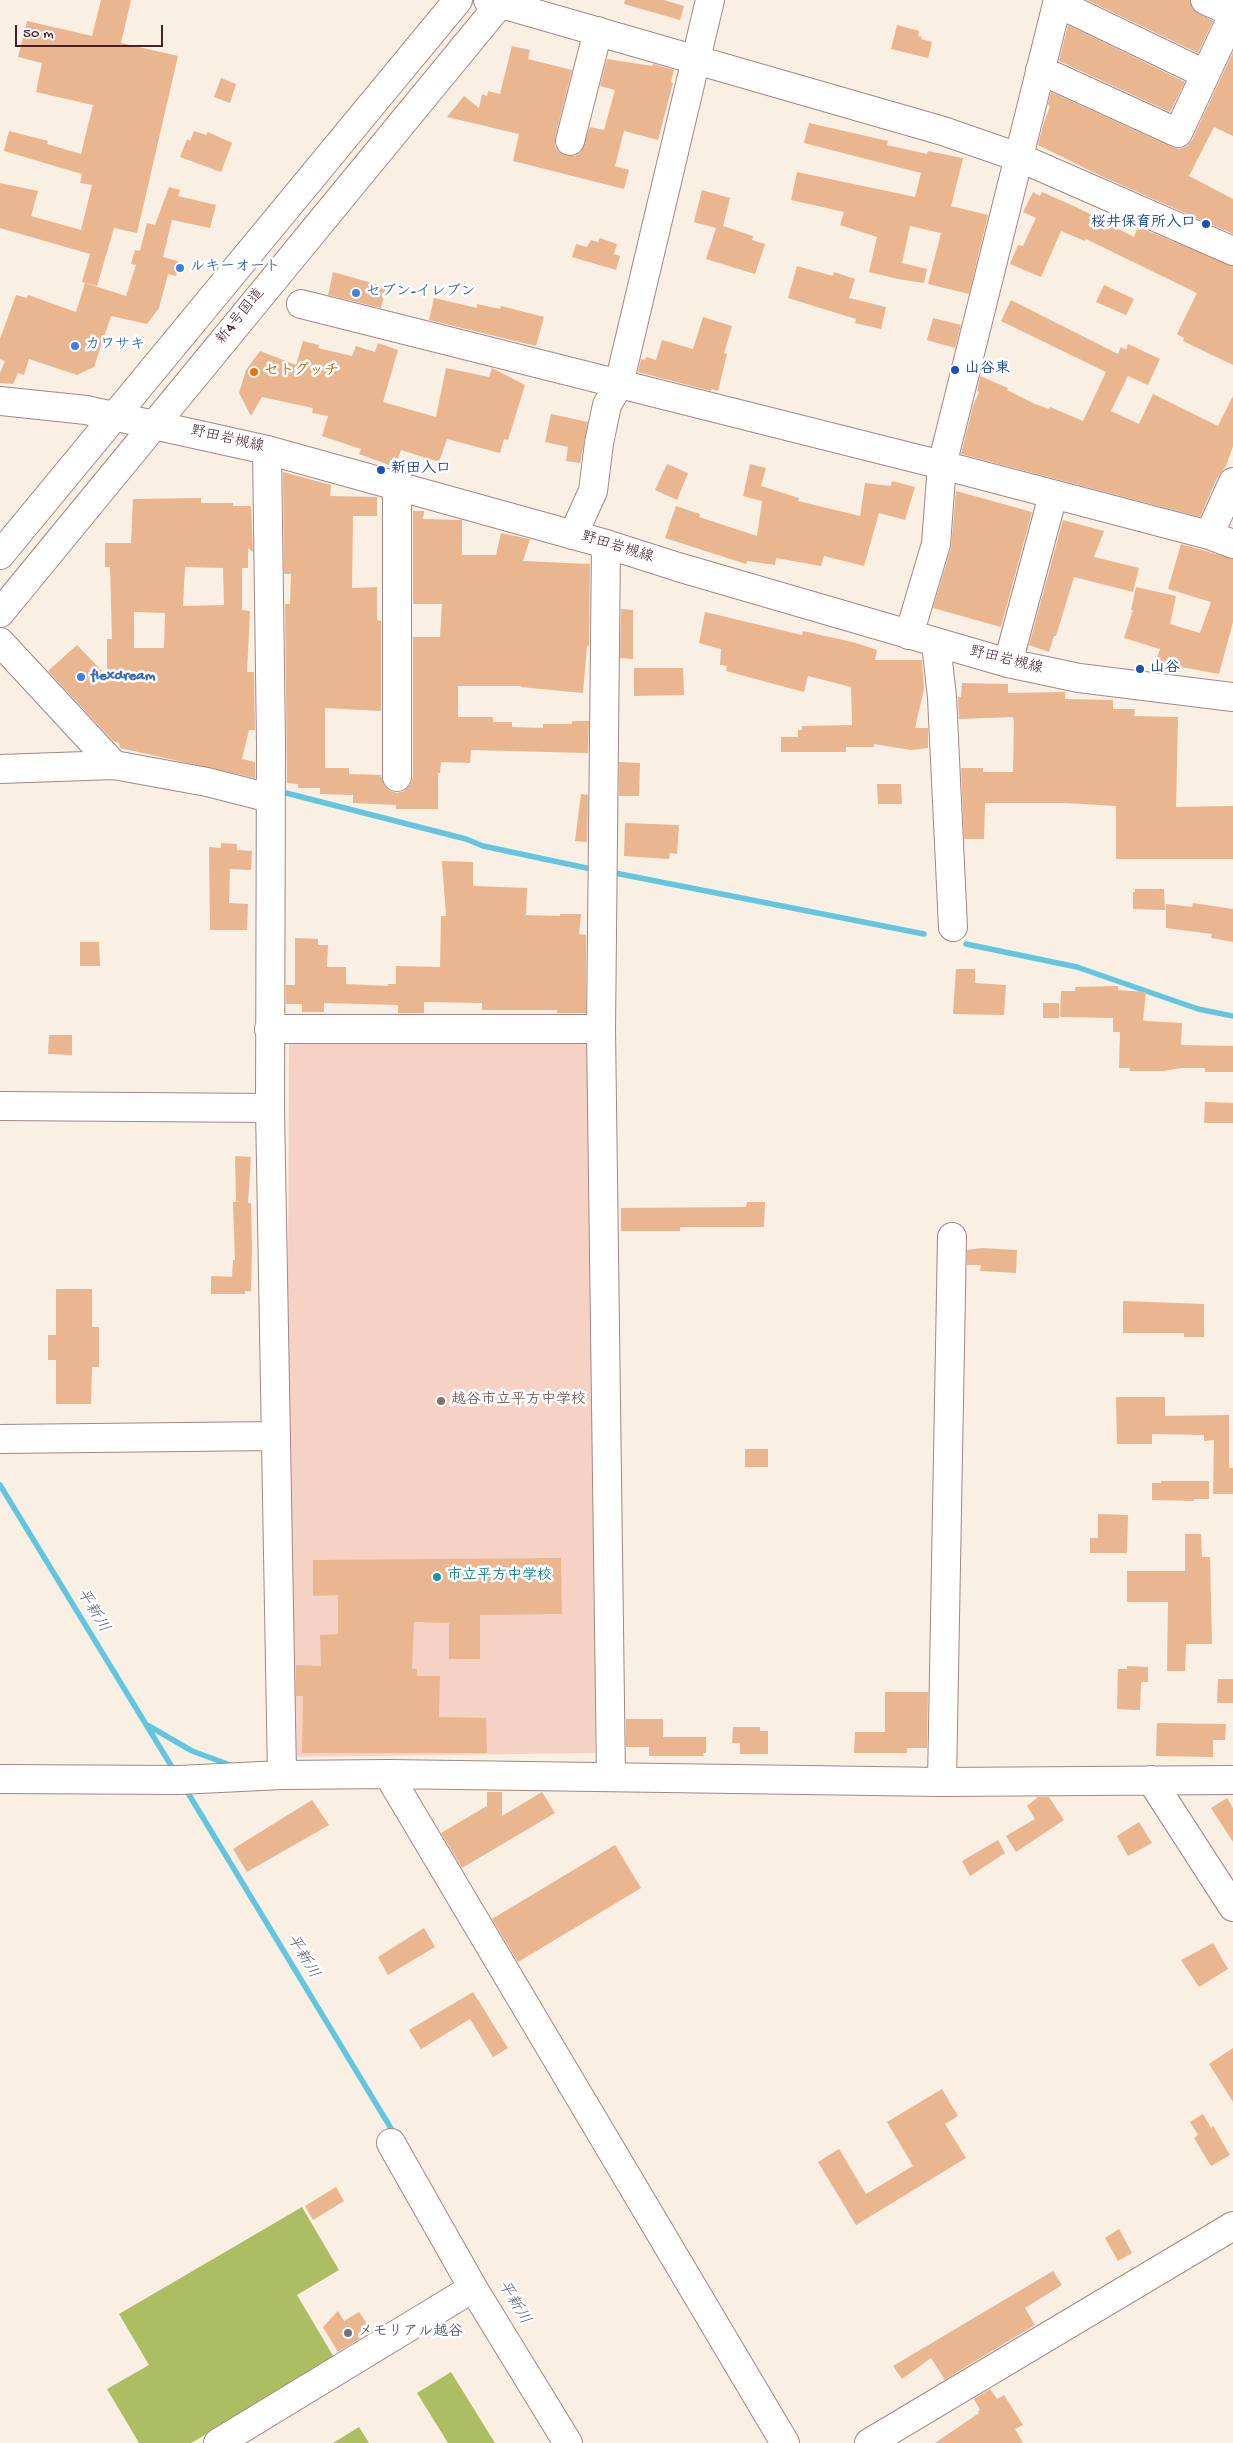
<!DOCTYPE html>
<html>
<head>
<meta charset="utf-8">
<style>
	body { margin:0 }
	#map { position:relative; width:1233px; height:2443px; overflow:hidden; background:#f9efe2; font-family:"Gochi Hand",sans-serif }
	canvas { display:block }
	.scale { position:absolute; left:15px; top:25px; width:148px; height:22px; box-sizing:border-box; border:2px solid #4a1f2b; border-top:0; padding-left:6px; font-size:15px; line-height:18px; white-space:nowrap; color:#4a1f2b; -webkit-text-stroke:4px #fff; paint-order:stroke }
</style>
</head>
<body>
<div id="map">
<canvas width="1233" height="2443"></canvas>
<div class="scale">50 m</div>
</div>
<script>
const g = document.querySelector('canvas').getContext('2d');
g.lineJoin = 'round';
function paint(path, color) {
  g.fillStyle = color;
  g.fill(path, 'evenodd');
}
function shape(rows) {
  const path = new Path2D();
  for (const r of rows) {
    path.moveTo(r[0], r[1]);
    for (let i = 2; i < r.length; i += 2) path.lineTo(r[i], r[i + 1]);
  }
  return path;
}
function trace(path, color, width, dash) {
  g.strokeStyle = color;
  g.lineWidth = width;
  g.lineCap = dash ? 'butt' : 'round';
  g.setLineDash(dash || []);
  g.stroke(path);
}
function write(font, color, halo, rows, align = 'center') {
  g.font = font + ' "Gochi Hand","Klee One",sans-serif';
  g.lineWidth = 5;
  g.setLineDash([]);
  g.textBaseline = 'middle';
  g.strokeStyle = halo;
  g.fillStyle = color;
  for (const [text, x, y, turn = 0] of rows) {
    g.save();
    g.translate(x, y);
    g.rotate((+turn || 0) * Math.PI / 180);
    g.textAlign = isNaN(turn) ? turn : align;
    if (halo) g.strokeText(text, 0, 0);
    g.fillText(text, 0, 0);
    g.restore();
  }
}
const built = shape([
	[289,1040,588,1042,595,1049,595,1753,286,1757]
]);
const green = shape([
	[302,2207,339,2270,297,2295,335,2359,191,2443,139,2443,107,2389,149,2365,119,2314],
	[451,2372,495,2443,448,2443,417,2393],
	[359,2427,369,2443,333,2443]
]);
const stream = shape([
	[286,793,466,839,483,846,596,870],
	[610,872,924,934],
	[966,944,1077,967,1198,1009,1233,1016],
	[0,1485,175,1772],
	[149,1726,192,1751,233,1766],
	[185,1788,395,2135]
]);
const building = shape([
	[101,0,131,0,121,43,178,56,137,233,114,228,97,286,82,282,90,254,0,228,0,183,38,191,31,216,81,230,92,185,80,183,82,174,4,151,9,131,48,141,47,144,81,154,93,105,36,92,42,63,18,57,27,21,92,36],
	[625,0,664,0,684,6,680,20,624,4],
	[1087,0,1190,0,1193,9,1213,21,1198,53],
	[897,25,919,31,918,36,922,37,921,39,932,42,928,58,891,49],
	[1068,25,1185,82,1170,112,1059,61],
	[512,46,530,50,528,59,572,70,555,138,555,146,559,152,567,156,575,156,581,152,590,127,604,130,615,90,600,86,607,59,652,66,653,64,674,70,671,82,673,83,658,140,624,131,615,166,629,170,624,189,513,161,519,134,447,117,464,96,479,108,482,94,487,96,488,91,500,94],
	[1233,52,1233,136,1214,127,1189,176,1233,199,1233,234,1101,176,1038,145,1044,122,1050,107,1048,104,1051,92,1172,147,1179,149,1187,146,1192,140],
	[221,78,236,84,230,103,214,97],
	[809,123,888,141,887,145,927,154,928,151,963,158,951,206,988,215,969,294,928,284,941,233,910,226,902,263,927,269,924,283,898,279,869,272,877,237,840,225,844,212,791,200,797,172,915,197,921,173,804,143],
	[194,131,206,135,208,132,232,143,221,172,180,157,187,139,190,141],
	[169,187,180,190,178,196,216,205,210,228,172,220,163,257,180,262,176,276,168,274,159,308,147,324,111,316,94,367,77,375,29,359,24,375,18,373,13,384,0,383,0,373,5,361,0,359,0,339,16,295,27,298,28,295,76,312,85,283,126,296,136,265,131,264,135,250,140,251,147,223,155,225],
	[702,190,730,198,723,226,753,236,752,240,765,244,755,274,706,259,716,228,694,222],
	[1033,192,1040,196,1042,192,1078,208,1134,237,1138,227,1233,266,1233,365,1183,341,1184,338,1177,334,1197,293,1086,239,1085,241,1061,231,1041,277,1010,264,1018,245,1023,246,1036,218,1023,212],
	[600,238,617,244,614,254,620,256,616,270,572,257,576,244,587,247,591,240,598,242],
	[797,266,833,276,834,272,855,279,849,298,886,307,881,329,855,323,856,319,788,298],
	[333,272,386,287,381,308,328,295],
	[1104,285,1134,299,1126,315,1096,302],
	[434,298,477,308,477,304,500,309,501,306,544,317,536,346,429,320],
	[1011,300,1118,354,1121,347,1126,350,1128,344,1160,359,1148,385,1128,376,1111,411,1139,424,1153,394,1218,426,1233,396,1233,446,1226,466,1217,478,1200,517,961,454,973,406,979,392,977,391,980,376,1008,388,1007,390,1035,404,1049,409,1050,407,1083,421,1106,372,1001,321],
	[703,317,732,326,724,353,727,354,718,391,712,389,711,391,638,372,641,359,645,360,646,357,656,360,662,340,693,349],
	[933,318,961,325,955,348,927,340],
	[303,341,319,345,318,348,352,356,356,346,375,352,378,343,398,350,383,402,436,417,446,368,489,377,492,368,525,385,508,440,504,439,500,453,447,439,439,462,401,450,395,467,359,454,361,449,322,436,328,416,312,413,313,408,262,397,251,416,239,393,246,370,260,351,296,365],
	[551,414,588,422,580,463,566,461,568,447,545,442],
	[667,464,688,473,677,500,655,490],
	[750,464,766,468,761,486,799,498,798,501,860,516,865,483,891,486,892,481,915,487,905,520,879,513,864,566,824,556,821,566,776,558,775,565,747,561,746,564,665,538,676,506,700,514,699,517,757,536,762,501,743,496],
	[283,472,331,485,330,496,377,497,377,516,353,516,352,588,377,587,377,620,381,621,381,711,325,708,325,768,349,768,349,774,381,775,384,785,390,791,397,793,404,791,411,784,413,777,413,637,440,637,442,604,413,604,413,511,424,511,423,519,462,520,462,555,496,555,501,533,530,539,523,561,590,564,589,646,587,646,583,693,521,687,521,686,458,686,458,717,493,717,493,722,512,722,512,727,543,728,543,724,572,724,572,721,589,721,588,753,471,750,470,763,441,762,440,773,438,773,438,809,396,809,396,805,353,803,353,795,320,794,320,788,298,788,298,784,287,783,285,604,290,604,291,574,284,574],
	[956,491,1032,512,1001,627,933,608,951,548],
	[201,498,201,503,233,503,233,506,251,506,253,552,248,548,248,568,242,568,242,610,250,611,247,672,254,672,255,730,249,730,242,759,255,762,255,778,120,748,119,743,113,741,48,671,77,645,107,676,107,639,112,639,110,567,105,567,105,543,131,543,133,499],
	[185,567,223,568,224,605,183,606],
	[134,612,165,613,164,648,134,648],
	[1063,520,1104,531,1094,557,1139,568,1133,592,1074,577,1056,636,1054,636,1049,652,1029,645],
	[1181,544,1233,559,1233,622,1219,674,1181,667,1180,672,1155,664,1160,649,1124,638,1133,610,1131,610,1136,587,1176,596,1170,624,1200,633,1211,602,1168,589],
	[621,609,633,610,633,659,620,658],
	[705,612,802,635,803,631,856,643,877,650,875,660,922,660,924,689,915,728,928,728,928,748,911,750,874,744,874,747,846,747,846,752,781,752,781,737,798,737,798,730,802,730,802,726,852,725,851,687,808,676,804,692,726,671,727,666,720,665,721,649,699,643],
	[634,668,683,668,684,695,634,696],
	[962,683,1008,684,1008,693,1065,692,1065,699,1113,700,1113,709,1135,709,1134,716,1178,717,1176,807,1233,806,1233,859,1116,859,1116,806,1065,803,985,803,984,839,964,839,961,768,983,768,983,772,1013,772,1014,722,1013,717,959,719,958,697,961,697],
	[619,762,640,763,639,796,619,796],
	[877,784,901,784,902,804,878,804],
	[581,794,588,795,587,842,575,841],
	[625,823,679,825,677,854,670,853,669,859,624,856],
	[221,843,237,844,237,850,252,851,251,870,230,869,229,903,248,904,247,930,210,930,209,847,221,848],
	[442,861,473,862,473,886,527,888,526,915,560,916,560,914,581,914,579,934,586,935,586,1013,557,1013,557,1010,482,1010,482,1003,424,1002,424,1013,398,1013,398,1005,324,1003,324,1012,302,1012,302,1004,286,1004,286,985,295,985,295,938,318,939,318,945,328,945,327,967,346,967,346,984,388,986,388,984,396,984,396,966,440,967,441,916,446,916],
	[1135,889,1164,889,1165,910,1133,909,1133,892,1135,892],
	[1193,903,1233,909,1233,942,1211,938,1212,934,1166,928,1166,904,1192,907],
	[80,942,99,942,100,966,80,966],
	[956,969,975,969,975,983,1006,985,1004,1015,953,1014],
	[1118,986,1118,990,1146,992,1143,1020,1146,1021,1182,1023,1181,1045,1233,1046,1233,1072,1205,1072,1205,1068,1182,1068,1163,1071,1130,1071,1130,1068,1119,1068,1120,1032,1113,1032,1113,1018,1060,1017,1061,991,1075,991,1075,987],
	[1043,1003,1059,1003,1059,1018,1043,1018],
	[49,1035,72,1035,72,1055,48,1054],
	[1205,1102,1233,1103,1233,1123,1204,1123],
	[235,1156,251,1157,248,1203,251,1203,252,1248,251,1291,245,1291,245,1294,211,1294,211,1276,232,1277,233,1260,235,1260,233,1202,236,1202],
	[747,1202,765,1202,764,1227,680,1227,680,1231,621,1231,621,1208,746,1207],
	[982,1248,1017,1250,1016,1273,980,1271,981,1265,967,1265,967,1250],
	[56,1289,92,1289,92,1327,99,1327,99,1367,92,1367,91,1404,56,1404,56,1360,48,1360,48,1335,56,1335],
	[1123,1301,1204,1304,1204,1337,1184,1337,1184,1333,1123,1333],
	[1116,1397,1165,1397,1165,1416,1229,1415,1229,1468,1233,1468,1233,1494,1213,1494,1214,1440,1204,1441,1204,1435,1152,1434,1152,1444,1117,1444],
	[745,1449,768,1449,768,1467,745,1467],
	[1161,1481,1209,1481,1209,1499,1194,1499,1194,1501,1152,1500,1152,1483,1161,1483],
	[1098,1514,1128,1515,1127,1553,1090,1553,1090,1538,1098,1538],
	[1185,1534,1201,1534,1202,1557,1210,1557,1212,1644,1186,1644,1185,1671,1167,1671,1168,1602,1127,1602,1127,1571,1185,1571],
	[561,1558,562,1614,480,1615,480,1659,449,1659,449,1623,414,1622,412,1669,417,1669,417,1676,440,1676,439,1717,486,1718,487,1753,302,1753,303,1696,296,1696,296,1665,321,1666,320,1635,338,1634,338,1595,313,1596,313,1560],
	[1127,1666,1148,1667,1148,1682,1141,1682,1140,1710,1117,1709,1118,1669,1127,1669],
	[1218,1679,1233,1679,1233,1703,1217,1703],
	[885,1692,928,1692,927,1748,907,1748,907,1753,854,1753,855,1732,885,1732],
	[626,1719,663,1719,663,1737,706,1737,706,1753,703,1753,704,1756,649,1756,649,1747,626,1747],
	[1157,1723,1226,1724,1225,1740,1213,1740,1213,1757,1156,1756],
	[733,1727,760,1727,760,1731,768,1731,768,1754,740,1754,740,1743,732,1743],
	[487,1792,502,1792,502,1816,542,1792,555,1813,462,1868,441,1833,487,1806],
	[1038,1797,1049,1797,1064,1820,1016,1852,1006,1836,1035,1819,1027,1806],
	[1227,1798,1233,1808,1233,1842,1211,1808],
	[312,1800,329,1825,247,1872,233,1849],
	[1139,1822,1152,1843,1128,1856,1117,1836],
	[998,1840,1005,1853,970,1876,962,1861],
	[615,1845,641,1888,518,1962,492,1919],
	[424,1928,435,1947,388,1975,378,1957],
	[1213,1943,1228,1969,1199,1987,1181,1960],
	[473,1992,508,2048,493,2057,470,2019,421,2049,409,2030],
	[1233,2048,1233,2102,1209,2064],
	[942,2089,958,2116,945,2124,966,2158,856,2225,818,2162,839,2149,866,2194,913,2166,887,2122],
	[1203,2114,1211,2128,1213,2126,1230,2155,1211,2166,1194,2138,1198,2135,1190,2122],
	[336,2187,344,2201,313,2220,305,2206],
	[1119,2229,1132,2253,1118,2261,1105,2238],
	[1053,2271,1062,2285,1025,2308,1035,2325,957,2372,945,2380,931,2358,902,2379,893,2366],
	[338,2311,344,2321,359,2312,372,2331,338,2352,323,2327],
	[990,2389,997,2399,1004,2395,1023,2425,1015,2429,1023,2443,935,2443,979,2413,978,2411,980,2410,974,2399]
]);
const minor = shape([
	[488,0,943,131,1018,157,1233,251],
	[1205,0,1233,13],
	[1057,3,1205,74],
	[1040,70,1178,133,1233,15],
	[570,141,598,31],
	[301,304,942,465,1209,535,1233,544],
	[267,450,271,744,270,1108,282,1775],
	[573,535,593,491,599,443,607,405,619,384,710,0],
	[1209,535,1233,482],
	[606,544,601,1029,611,1777],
	[909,635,936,544,942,465,1058,0],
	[0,642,114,765],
	[936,643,942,697,953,927],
	[1008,663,1053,495],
	[0,769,114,765,207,782,270,798],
	[397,777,397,485],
	[269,1029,601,1029],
	[0,1106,270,1108],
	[0,1439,276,1436],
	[388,1774,785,2443],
	[0,1779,179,1780,282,1775,388,1774,942,1782,1233,1780],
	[1151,1780,1233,1907],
	[942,1782,952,1237],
	[391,2143,473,2288,568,2443],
	[218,2443,473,2288],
	[869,2443,1233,2226]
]);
const major = shape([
	[0,401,86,410,267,450,606,544,678,567,1008,663,1079,678,1233,697]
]);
const highway = shape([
	[0,555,458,0],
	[0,613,503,0]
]);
const markers = [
	[1206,224,5,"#1a4fb4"],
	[180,268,5,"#3f7fe0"],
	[356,293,5,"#3f7fe0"],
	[75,346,5,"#3f7fe0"],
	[955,370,5,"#1a4fb4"],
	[254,372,5,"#e8710a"],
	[381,470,5,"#1a4fb4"],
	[1140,669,5,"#1a4fb4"],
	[81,677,5,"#3f7fe0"],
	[441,1401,5,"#8d6e63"],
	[437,1577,5,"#0f9aa8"],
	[348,2333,5,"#6b7280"]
];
const transitNames = [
	["桜井保育所入口",1196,224,"right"],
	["山谷東",965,370],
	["新田入口",391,470],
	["山谷",1150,669]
];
const shopNames = [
	["ルキーオート",190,268],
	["セブン-イレブン",366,293],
	["カワサキ",85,346],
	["flexdream",91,677]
];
const streetNames = [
	["新4号国道",241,317,-51],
	["野田岩槻線",227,440,13],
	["野田岩槻線",617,548,17],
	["野田岩槻線",1006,661,14]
];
const foodNames = [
	["セトグッチ",264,372]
];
const educationNames = [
	["越谷市立平方中学校",451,1401]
];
const cultureNames = [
	["市立平方中学校",447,1577]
];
const worshipNames = [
	["メモリアル越谷",358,2333]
];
const waterNames = [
	["平新川",92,1611,59],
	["平新川",302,1957,59],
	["平新川",513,2303,59]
];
paint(built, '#f6d2c4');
paint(green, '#acbe61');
trace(stream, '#63c6e1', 5.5);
paint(building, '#eab690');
trace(minor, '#a28786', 30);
trace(major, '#a28786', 30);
trace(highway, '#a28786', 30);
trace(minor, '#fff', 28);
trace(major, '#fff', 28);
trace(highway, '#fff', 28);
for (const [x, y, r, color] of markers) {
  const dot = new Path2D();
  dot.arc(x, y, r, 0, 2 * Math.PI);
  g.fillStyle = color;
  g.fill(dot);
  trace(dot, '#fff', 2);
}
write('bold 15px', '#164399', '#fff', transitNames, 'left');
write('bold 15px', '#366cbe', '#fff', shopNames, 'left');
write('15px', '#4a1f2b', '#fff', streetNames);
write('bold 15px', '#c56008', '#fff', foodNames, 'left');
write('bold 15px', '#785e54', '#fff', educationNames, 'left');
write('bold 15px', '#0d838f', '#fff', cultureNames, 'left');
write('bold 15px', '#5b616d', '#fff', worshipNames, 'left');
write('italic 16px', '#53596b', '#fff', waterNames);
</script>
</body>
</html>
